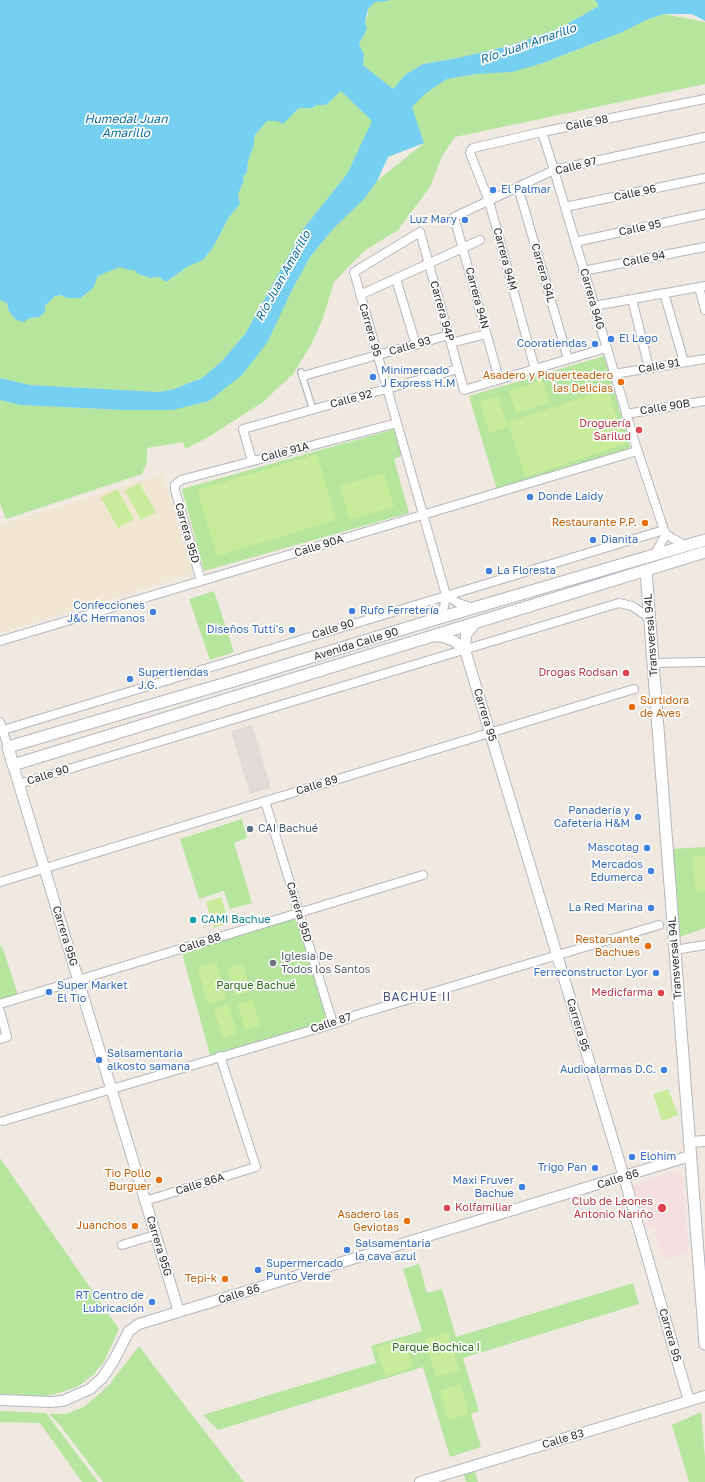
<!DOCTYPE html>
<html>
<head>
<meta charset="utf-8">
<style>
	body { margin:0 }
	canvas { display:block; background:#efe9e1 }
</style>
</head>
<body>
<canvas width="705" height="1482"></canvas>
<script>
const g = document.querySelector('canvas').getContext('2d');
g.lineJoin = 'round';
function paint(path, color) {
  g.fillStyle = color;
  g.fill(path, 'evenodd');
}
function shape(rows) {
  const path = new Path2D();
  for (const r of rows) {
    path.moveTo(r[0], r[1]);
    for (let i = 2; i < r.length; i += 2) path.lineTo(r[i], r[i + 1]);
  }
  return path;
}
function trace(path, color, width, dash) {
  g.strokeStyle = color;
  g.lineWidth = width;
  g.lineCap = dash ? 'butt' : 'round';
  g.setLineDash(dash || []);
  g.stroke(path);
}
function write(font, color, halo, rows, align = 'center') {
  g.font = font + ' "Golos Text",sans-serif';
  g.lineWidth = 3.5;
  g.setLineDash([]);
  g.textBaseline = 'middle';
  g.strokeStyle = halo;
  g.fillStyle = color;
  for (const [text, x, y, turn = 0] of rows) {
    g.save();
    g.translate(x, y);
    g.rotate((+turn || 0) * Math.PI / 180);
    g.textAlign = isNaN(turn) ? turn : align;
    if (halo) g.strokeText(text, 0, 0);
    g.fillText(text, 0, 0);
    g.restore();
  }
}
const education = shape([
	[162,474,193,573,0,633,0,525]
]);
const medical = shape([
	[676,1172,683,1176,688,1252,662,1260,653,1226,645,1229,633,1190,634,1186,638,1183]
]);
const green = shape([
	[388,0,595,0,599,6,558,29,508,46,458,58,423,64,405,75,393,89,363,65,364,54,359,45,361,40,367,29,365,22,368,15,368,9,375,2,388,1],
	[664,14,705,22,705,84,455,137,442,156,430,187,398,230,364,251,334,282,323,318,312,343,293,374,263,402,207,438,185,449,183,442,147,448,147,462,142,474,6,519,0,503,0,400,20,405,124,410,172,410,209,401,291,292,310,257,333,229,364,199,377,181,424,143,411,107,426,93,447,79,540,64,620,33,641,22],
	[341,91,373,121,347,174,304,228,245,334,222,361,202,378,174,389,159,392,30,385,0,378,0,300,7,303,9,311,14,318,28,320,30,318,41,316,45,306,55,296,60,295,68,298,83,297,93,288,98,276,120,266,128,270,134,270,141,275,153,278,159,277,167,282,187,267,203,260,212,249,229,217,240,204,238,194,239,189,243,177,247,172,248,161,254,145,254,139,256,133,267,121,277,121,290,116,296,112,299,108,312,108,317,105,326,105],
	[604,356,631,450,497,490,469,396],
	[395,429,402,456,394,459,409,513,204,571,182,489],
	[214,591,234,652,210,660,189,599],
	[242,819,247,838,234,843,252,903,230,909,224,891,199,899,180,839],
	[705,847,705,928,679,937,671,849],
	[299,913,331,1023,211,1059,181,949],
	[2,946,19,998,0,1004,0,947],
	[0,1158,119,1329,104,1362,93,1375,77,1387,59,1393,45,1396,0,1394],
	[419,1264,427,1293,442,1289,456,1337,633,1283,639,1304,463,1358,479,1411,471,1414,481,1447,450,1457,423,1367,218,1430,203,1415,376,1363,371,1346,422,1331,403,1269],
	[139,1346,151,1362,244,1482,103,1482,59,1424,49,1414,66,1414,84,1407,90,1402,109,1385],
	[0,1411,46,1413,98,1482,82,1482,40,1423,0,1422],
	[701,1412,705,1458,705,1482,689,1482,672,1425],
	[474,1468,478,1482,466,1482,463,1471]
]);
const pitch = shape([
	[543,380,550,402,516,413,509,391],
	[608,389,625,444,525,477,508,422],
	[498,396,508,427,489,433,480,402],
	[317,454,336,520,217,556,197,490],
	[384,473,394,507,349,520,340,486],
	[139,483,156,512,141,520,125,491],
	[117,489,134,519,118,528,101,498],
	[705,856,705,891,695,892,693,857],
	[221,897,229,923,214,928,206,902],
	[216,962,227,998,208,1004,197,968],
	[242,964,251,991,235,996,227,968],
	[253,1000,260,1025,245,1030,237,1004],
	[228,1004,237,1033,223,1038,213,1009],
	[668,1089,678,1115,662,1121,653,1094],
	[448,1332,459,1371,436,1377,425,1339],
	[404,1339,413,1367,386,1376,376,1348],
	[461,1384,469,1414,448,1420,440,1391]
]);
const plaza = shape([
	[252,725,271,788,250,794,231,731]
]);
const water = shape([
	[0,0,388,0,389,1,375,2,368,9,365,22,367,29,361,40,359,45,364,54,363,65,393,89,405,75,423,64,458,58,508,46,558,29,599,6,595,0,705,0,705,21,692,14,664,14,646,20,620,33,540,64,512,72,476,74,447,79,426,93,412,107,424,143,388,157,377,181,364,199,333,229,310,257,291,292,267,343,242,375,209,401,173,410,124,410,20,405,0,400,0,378,30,385,159,392,174,389,202,378,222,361,245,334,304,228,347,174,372,121,341,91,326,105,317,105,312,108,299,108,283,124,277,121,267,121,255,135,254,139,254,145,248,161,247,172,243,177,244,180,238,194,240,204,229,217,212,249,203,260,187,267,166,282,159,277,151,278,138,274,134,270,128,270,120,267,98,276,93,288,81,298,68,298,60,295,55,296,45,306,45,312,39,317,30,318,24,322,19,321,14,318,9,311,7,303,0,300]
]);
const pedestrian = shape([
	[301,372,313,410]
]);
const minor = shape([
	[542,132,554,170,636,446,664,530,666,534,672,538,686,546],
	[518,187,568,359],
	[565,207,705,178],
	[575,242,705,214],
	[583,271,705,247],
	[396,279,416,345],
	[699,287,705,310],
	[664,293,684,362],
	[360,295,480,240],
	[632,299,649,368],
	[594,306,705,286],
	[451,343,486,334],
	[535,369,489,201,470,153,471,150,473,148,542,132,705,99],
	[614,374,705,359],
	[303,376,449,335],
	[499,379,454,217,554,170,705,137],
	[626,414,705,401],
	[252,461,243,429,458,369],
	[655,554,666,534],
	[201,581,175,490,175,485,181,480,397,423],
	[446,595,458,603,473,608],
	[436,619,444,607,446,595,354,272,420,232,464,390,606,348],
	[0,641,637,451],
	[653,663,705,662],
	[0,722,8,747],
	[3,730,664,530],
	[19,784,619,603,632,606,650,618],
	[265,801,333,1024],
	[0,882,634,689],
	[675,950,705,945],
	[0,1004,423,875],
	[0,1011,7,1037,0,1039],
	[3,1121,333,1024,356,1015,659,925],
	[145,1201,256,1167,220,1056],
	[122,1245,155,1235]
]);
const tertiary = shape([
	[475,623,466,635,465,650,624,1177,689,1401],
	[434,636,443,637,454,641,465,650],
	[13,765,179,1312],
	[689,1142,705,1141],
	[0,1400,50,1402,63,1401,90,1389,103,1377,114,1360,129,1331,139,1324,690,1156],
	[420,1482,705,1396]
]);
const secondary = shape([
	[705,540,436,619,230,682,8,747,13,765,705,552],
	[646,571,705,1344]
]);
const markers = [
	[493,190,4,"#3f7fe0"],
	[465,220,4,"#3f7fe0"],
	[611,339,4,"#3f7fe0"],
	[595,344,4,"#3f7fe0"],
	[373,377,4,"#3f7fe0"],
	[621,382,4,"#e8710a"],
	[639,430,4,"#e0444e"],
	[530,497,4,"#3f7fe0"],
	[645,523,4,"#e8710a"],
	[593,540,4,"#3f7fe0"],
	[489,571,4,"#3f7fe0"],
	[352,611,4,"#3f7fe0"],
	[153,612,4,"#3f7fe0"],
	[292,630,4,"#3f7fe0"],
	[626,673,4,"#e0444e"],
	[130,679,4,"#3f7fe0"],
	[632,707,4,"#e8710a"],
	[638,817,4,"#3f7fe0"],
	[250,829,4,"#5c6f8a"],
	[647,848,4,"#3f7fe0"],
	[651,871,4,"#3f7fe0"],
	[651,908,4,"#3f7fe0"],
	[193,920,4,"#0f9aa8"],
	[648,946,4,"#e8710a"],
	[273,963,4,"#6b7280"],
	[656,973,4,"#3f7fe0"],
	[49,992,4,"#3f7fe0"],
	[661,993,4,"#e0444e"],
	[99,1060,4,"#3f7fe0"],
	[664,1070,4,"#3f7fe0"],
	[632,1157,4,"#3f7fe0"],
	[595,1168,4,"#3f7fe0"],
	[159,1180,4,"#e8710a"],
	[522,1187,4,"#3f7fe0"],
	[447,1208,4,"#e0444e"],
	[662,1208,5,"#e0444e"],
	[407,1221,4,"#e8710a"],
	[135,1226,4,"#e8710a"],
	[347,1250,4,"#3f7fe0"],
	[258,1270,4,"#3f7fe0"],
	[225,1279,4,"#e8710a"],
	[152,1302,4,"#3f7fe0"]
];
const streetNames = [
	["Calle 98",587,123,-11],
	["Calle 97",576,166,-14],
	["Calle 96",635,193,-12],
	["Calle 95",640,228,-12],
	["Carrera 94M",505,259,75],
	["Calle 94",644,259,-11],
	["Carrera 94L",543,273,74],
	["Carrera 94N",477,298,75],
	["Carrera 94G",592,299,74],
	["Carrera 94P",442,311,74],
	["Carrera 95",370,330,74],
	["Calle 93",410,346,-16],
	["Calle 91",659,366,-10],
	["Calle 92",351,399,-15],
	["Calle 90B",665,407,-9],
	["Calle 91A",285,452,-15],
	["Carrera 95D",187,533,74],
	["Calle 90A",319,546,-17],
	["Calle 90",333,629,-17],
	["Transversal 94L",651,635,-94],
	["Avenida Calle 90",356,644,-17],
	["Carrera 95",485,715,73],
	["Calle 90",48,775,-17],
	["Calle 89",317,785,-17],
	["Carrera 95D",299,912,73],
	["Carrera 95G",65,936,73],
	["Calle 88",200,943,-18],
	["Transversal 94L",675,958,-94],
	["Calle 87",331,1023,-18],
	["Carrera 95",578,1025,73],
	["Calle 86",618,1179,-17],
	["Calle 86A",200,1184,-17],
	["Carrera 95G",159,1246,73],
	["Calle 86",239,1294,-17],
	["Carrera 95",670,1335,74],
	["Calle 83",563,1439,-17]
];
const shopNames = [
	["El Palmar",501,190],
	["Luz Mary",457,220,"right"],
	["El Lago",619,339],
	["Cooratiendas",587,344,"right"],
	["Minimercado",381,371],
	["J Express H.M",381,384],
	["Donde Laidy",538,497],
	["Dianita",601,540],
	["La Floresta",497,571],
	["Confecciones",145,606,"right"],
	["J&C Hermanos",145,619,"right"],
	["Rufo Ferretería",360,611],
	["Diseños Tutti's",284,630,"right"],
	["Supertiendas",138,673],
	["J.G.",138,686],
	["Panadería y",630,811,"right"],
	["Cafeteria H&M",630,824,"right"],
	["Mascotag",639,848,"right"],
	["Mercados",643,865,"right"],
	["Edumerca",643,878,"right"],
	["La Red Marina",643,908,"right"],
	["Ferreconstructor Lyor",648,973,"right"],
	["Super Market",57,986],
	["El Tio",57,999],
	["Salsamentaria",107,1054],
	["alkosto samana",107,1067],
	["Audioalarmas D.C.",656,1070,"right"],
	["Elohim",640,1157],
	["Trigo Pan",587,1168,"right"],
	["Maxi Fruver",514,1181,"right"],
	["Bachue",514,1194,"right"],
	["Salsamentaria",355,1244],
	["la cava azul",355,1257],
	["Supermercado",266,1264],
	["Punto Verde",266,1277],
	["RT Centro de",144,1296,"right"],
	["Lubricación",144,1309,"right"]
];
const foodNames = [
	["Asadero y Piquerteadero",613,376],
	["las Delicias",613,389],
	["Restaurante P.P.",637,523],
	["Surtidora",640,701,"left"],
	["de Aves",640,714,"left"],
	["Restaruante",640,940],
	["Bachues",640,953],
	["Tio Pollo",151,1174],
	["Burguer",151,1187],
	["Asadero las",399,1215],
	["Geviotas",399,1228],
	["Juanchos",127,1226],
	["Tepi-k",217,1279]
];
const healthNames = [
	["Droguería",631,424],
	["Sarilud",631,437],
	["Drogas Rodsan",618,673],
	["Medicfarma",653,993],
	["Club de Leones",653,1202],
	["Antonio Nariño",653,1215],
	["Kolfamiliar",455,1208,"left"]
];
const serviceNames = [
	["CAI Bachué",258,829]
];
const cultureNames = [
	["CAMI Bachue",201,920]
];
const worshipNames = [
	["Iglesia De",281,957],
	["Todos los Santos",281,970]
];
const parkNames = [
	["Parque Bachué",256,986],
	["Parque Bochica I",436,1348]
];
const waterNames = [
	["Río Juan Amarillo",528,44,-19],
	["Humedal Juan",126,119],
	["Amarillo",126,133],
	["Río Juan Amarillo",283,276,-61]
];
const neighbourhoodNames = [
	["BACHUE II",417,997]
];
paint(education, '#f0e6d1');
paint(medical, '#f5dfe0');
paint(green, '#b6e59e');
paint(pitch, '#c9ec9a');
paint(plaza, '#dfdcd8');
paint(water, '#75cff0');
trace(pedestrian, '#b4b7c1', 8);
trace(minor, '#b4b7c1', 10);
trace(tertiary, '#b4b7c1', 12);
trace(secondary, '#b4b7c1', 13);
trace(pedestrian, '#fff', 5.5);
trace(minor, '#fff', 8);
trace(tertiary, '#fff', 10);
trace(secondary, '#fff', 11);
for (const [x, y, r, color] of markers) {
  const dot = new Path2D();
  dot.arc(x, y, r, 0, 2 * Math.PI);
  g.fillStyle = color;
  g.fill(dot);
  trace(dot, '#fff', 1.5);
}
write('11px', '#2e2e2e', '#fff', streetNames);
write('11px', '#366cbe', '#fff', shopNames, 'left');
write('11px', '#c56008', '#fff', foodNames, 'right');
write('11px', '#be3a42', '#fff', healthNames, 'right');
write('11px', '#4e5e75', '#fff', serviceNames, 'left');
write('11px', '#0d838f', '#fff', cultureNames, 'left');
write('11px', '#5b616d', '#fff', worshipNames, 'left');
write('11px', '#2c6e1b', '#fff', parkNames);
write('italic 12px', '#0d6fa3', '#fff', waterNames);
g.letterSpacing = '1px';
write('12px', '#4d5680', '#fff', neighbourhoodNames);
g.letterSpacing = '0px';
</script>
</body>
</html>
